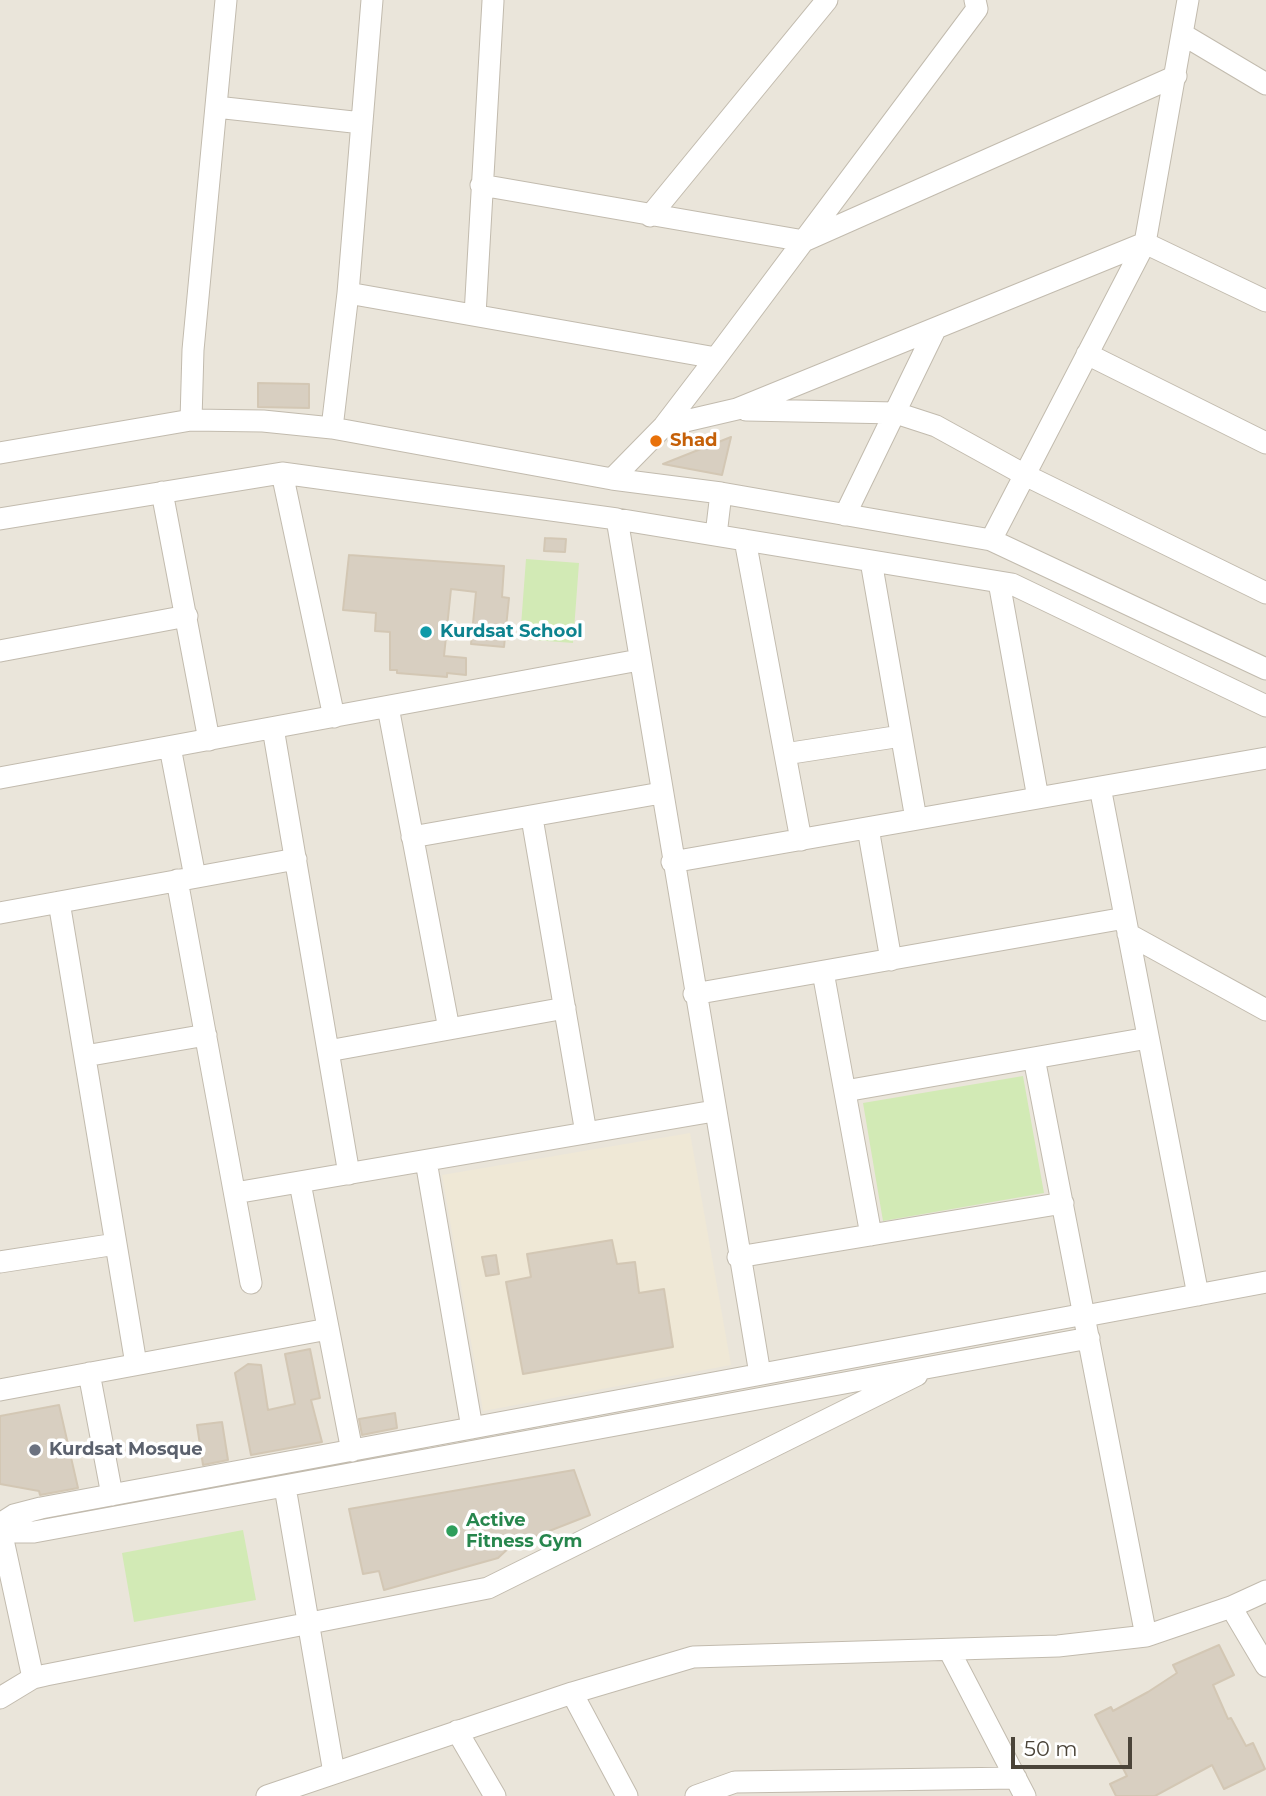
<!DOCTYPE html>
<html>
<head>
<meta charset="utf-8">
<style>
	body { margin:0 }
	#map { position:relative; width:1266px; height:1796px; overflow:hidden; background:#f6f3ec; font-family:Montserrat,sans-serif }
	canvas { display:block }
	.scale { position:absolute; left:1011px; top:1737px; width:121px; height:32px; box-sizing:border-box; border:4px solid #4b4439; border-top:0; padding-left:9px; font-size:21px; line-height:24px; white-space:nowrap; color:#4b4439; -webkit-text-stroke:5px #fff; paint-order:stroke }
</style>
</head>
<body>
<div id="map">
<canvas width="1266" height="1796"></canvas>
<div class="scale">50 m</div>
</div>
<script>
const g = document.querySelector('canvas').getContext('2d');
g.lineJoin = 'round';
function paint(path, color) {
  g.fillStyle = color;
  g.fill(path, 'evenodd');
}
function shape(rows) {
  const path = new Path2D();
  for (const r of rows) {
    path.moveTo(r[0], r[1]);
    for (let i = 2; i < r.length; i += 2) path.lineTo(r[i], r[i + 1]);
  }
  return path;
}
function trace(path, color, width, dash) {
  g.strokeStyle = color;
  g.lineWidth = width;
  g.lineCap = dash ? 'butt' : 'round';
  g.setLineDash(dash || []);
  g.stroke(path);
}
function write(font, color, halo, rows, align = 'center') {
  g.font = font + ' Montserrat,sans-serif';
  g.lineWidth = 7;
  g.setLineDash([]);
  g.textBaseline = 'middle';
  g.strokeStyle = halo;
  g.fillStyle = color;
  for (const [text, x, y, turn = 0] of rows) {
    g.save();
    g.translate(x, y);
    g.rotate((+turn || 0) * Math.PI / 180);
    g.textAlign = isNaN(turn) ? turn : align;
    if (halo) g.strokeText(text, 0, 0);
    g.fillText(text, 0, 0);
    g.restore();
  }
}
const residential = shape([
	[0,0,1266,0,1266,1796,0,1796]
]);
const education = shape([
	[690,1133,731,1365,483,1411,442,1175]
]);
const green = shape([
	[526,559,579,563,573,643,520,639],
	[1023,1076,1044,1193,883,1221,863,1103],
	[243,1530,256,1600,134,1622,122,1553]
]);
const building = shape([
	[258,383,309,384,309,408,258,407,258,383],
	[731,437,722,475,663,464,731,437],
	[545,538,566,539,565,552,544,551,545,538],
	[349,555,504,566,502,597,509,598,504,647,471,644,476,592,451,589,444,656,466,658,466,675,447,673,447,677,397,673,397,670,390,670,390,632,375,631,376,613,343,610,349,555],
	[612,1240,617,1264,635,1262,639,1293,664,1289,673,1347,523,1374,506,1282,531,1277,527,1254,612,1240],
	[496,1255,499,1274,486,1276,482,1257,496,1255],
	[310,1349,320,1398,311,1400,322,1442,251,1455,235,1373,248,1364,261,1365,268,1410,295,1404,285,1354,310,1349],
	[59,1405,78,1488,40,1495,39,1491,0,1484,0,1416,59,1405],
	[395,1413,397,1428,362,1435,359,1419,395,1413],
	[222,1422,228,1460,203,1465,197,1425,222,1422],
	[574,1470,590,1515,511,1546,498,1558,384,1590,379,1571,363,1574,349,1509,574,1470],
	[1219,1645,1234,1675,1213,1685,1228,1719,1231,1718,1246,1746,1253,1743,1265,1769,1224,1789,1212,1765,1155,1796,1116,1796,1110,1784,1127,1776,1095,1715,1111,1707,1113,1711,1148,1692,1177,1673,1173,1665,1219,1645]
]);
const minor = shape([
	[1182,34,1266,84],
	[216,107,362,123],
	[481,185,804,241,1176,76],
	[650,216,827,0],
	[348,293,716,358],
	[475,315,493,1],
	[1087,354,1266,443],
	[746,410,896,413,936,426,1025,475,1266,593],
	[191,420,193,350,226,0],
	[664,426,737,409,1145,243,1266,301],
	[332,428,348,293,372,0],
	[0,453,191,420,263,421,332,428,612,479,721,493,991,540,1266,669],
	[282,473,334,717],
	[612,479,664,426,716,358,977,9,975,0],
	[162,492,209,740],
	[845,515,935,330],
	[0,519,282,473,617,519,1012,584,1266,706],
	[617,519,760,1374],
	[716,535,721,493],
	[745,540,801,840],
	[991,540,1145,243,1188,0],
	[871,561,916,819],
	[999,582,1038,798],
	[0,651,187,616],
	[388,707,449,1029],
	[273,728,349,1174],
	[170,747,195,877],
	[785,754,901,736],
	[0,778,639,660],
	[1100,787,1198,1295],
	[532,818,586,1133],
	[868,828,891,960],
	[412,837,661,793],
	[672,862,1266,758],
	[177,880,251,1283],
	[59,902,136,1364],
	[0,913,296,859],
	[1128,934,1266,1010],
	[823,972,871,1235],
	[694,994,1125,918],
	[328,1051,565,1008],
	[85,1056,206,1035],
	[1034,1058,1146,1636],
	[845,1091,1148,1038],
	[426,1161,472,1428],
	[300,1183,352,1451],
	[235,1193,714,1111],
	[738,1257,1063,1203],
	[0,1262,116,1244],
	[1085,1316,1266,1282],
	[89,1373,112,1495],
	[0,1390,328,1329],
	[285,1487,334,1773],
	[0,1524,15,1532,34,1532,1089,1338],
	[0,1524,14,1515,41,1508,1085,1314],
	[0,1526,33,1678],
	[1231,1607,1266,1666],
	[949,1650,1025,1796],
	[572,1693,627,1796],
	[0,1698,33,1678,46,1675,488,1588,917,1375],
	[457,1731,495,1796],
	[267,1796,572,1693,693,1657,1058,1646,1146,1636,1231,1607,1266,1591],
	[696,1796,735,1782,1016,1778]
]);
const markers = [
	[656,441,7,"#e8710a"],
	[426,632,7,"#0f9aa8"],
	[35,1450,7,"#6b7280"],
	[452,1531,7,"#2e9e5b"]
];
const foodNames = [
	["Shad",670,441]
];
const cultureNames = [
	["Kurdsat School",440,632]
];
const worshipNames = [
	["Kurdsat Mosque",49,1450]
];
const leisureNames = [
	["Active",466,1521],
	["Fitness Gym",466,1542]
];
paint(residential, '#eae5da');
paint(education, '#efe8d6');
paint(green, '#d2eab5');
paint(building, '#d8cfc1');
trace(building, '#d3c7b4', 2);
trace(minor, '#c2bbae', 23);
trace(minor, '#fff', 21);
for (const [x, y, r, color] of markers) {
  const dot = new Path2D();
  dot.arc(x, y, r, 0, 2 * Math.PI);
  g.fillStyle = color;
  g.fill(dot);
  trace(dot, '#fff', 2.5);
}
write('bold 18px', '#c56008', '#fff', foodNames, 'left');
write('bold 18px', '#0d838f', '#fff', cultureNames, 'left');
write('bold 18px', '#5b616d', '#fff', worshipNames, 'left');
write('bold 18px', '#27864d', '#fff', leisureNames, 'left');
</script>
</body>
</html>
